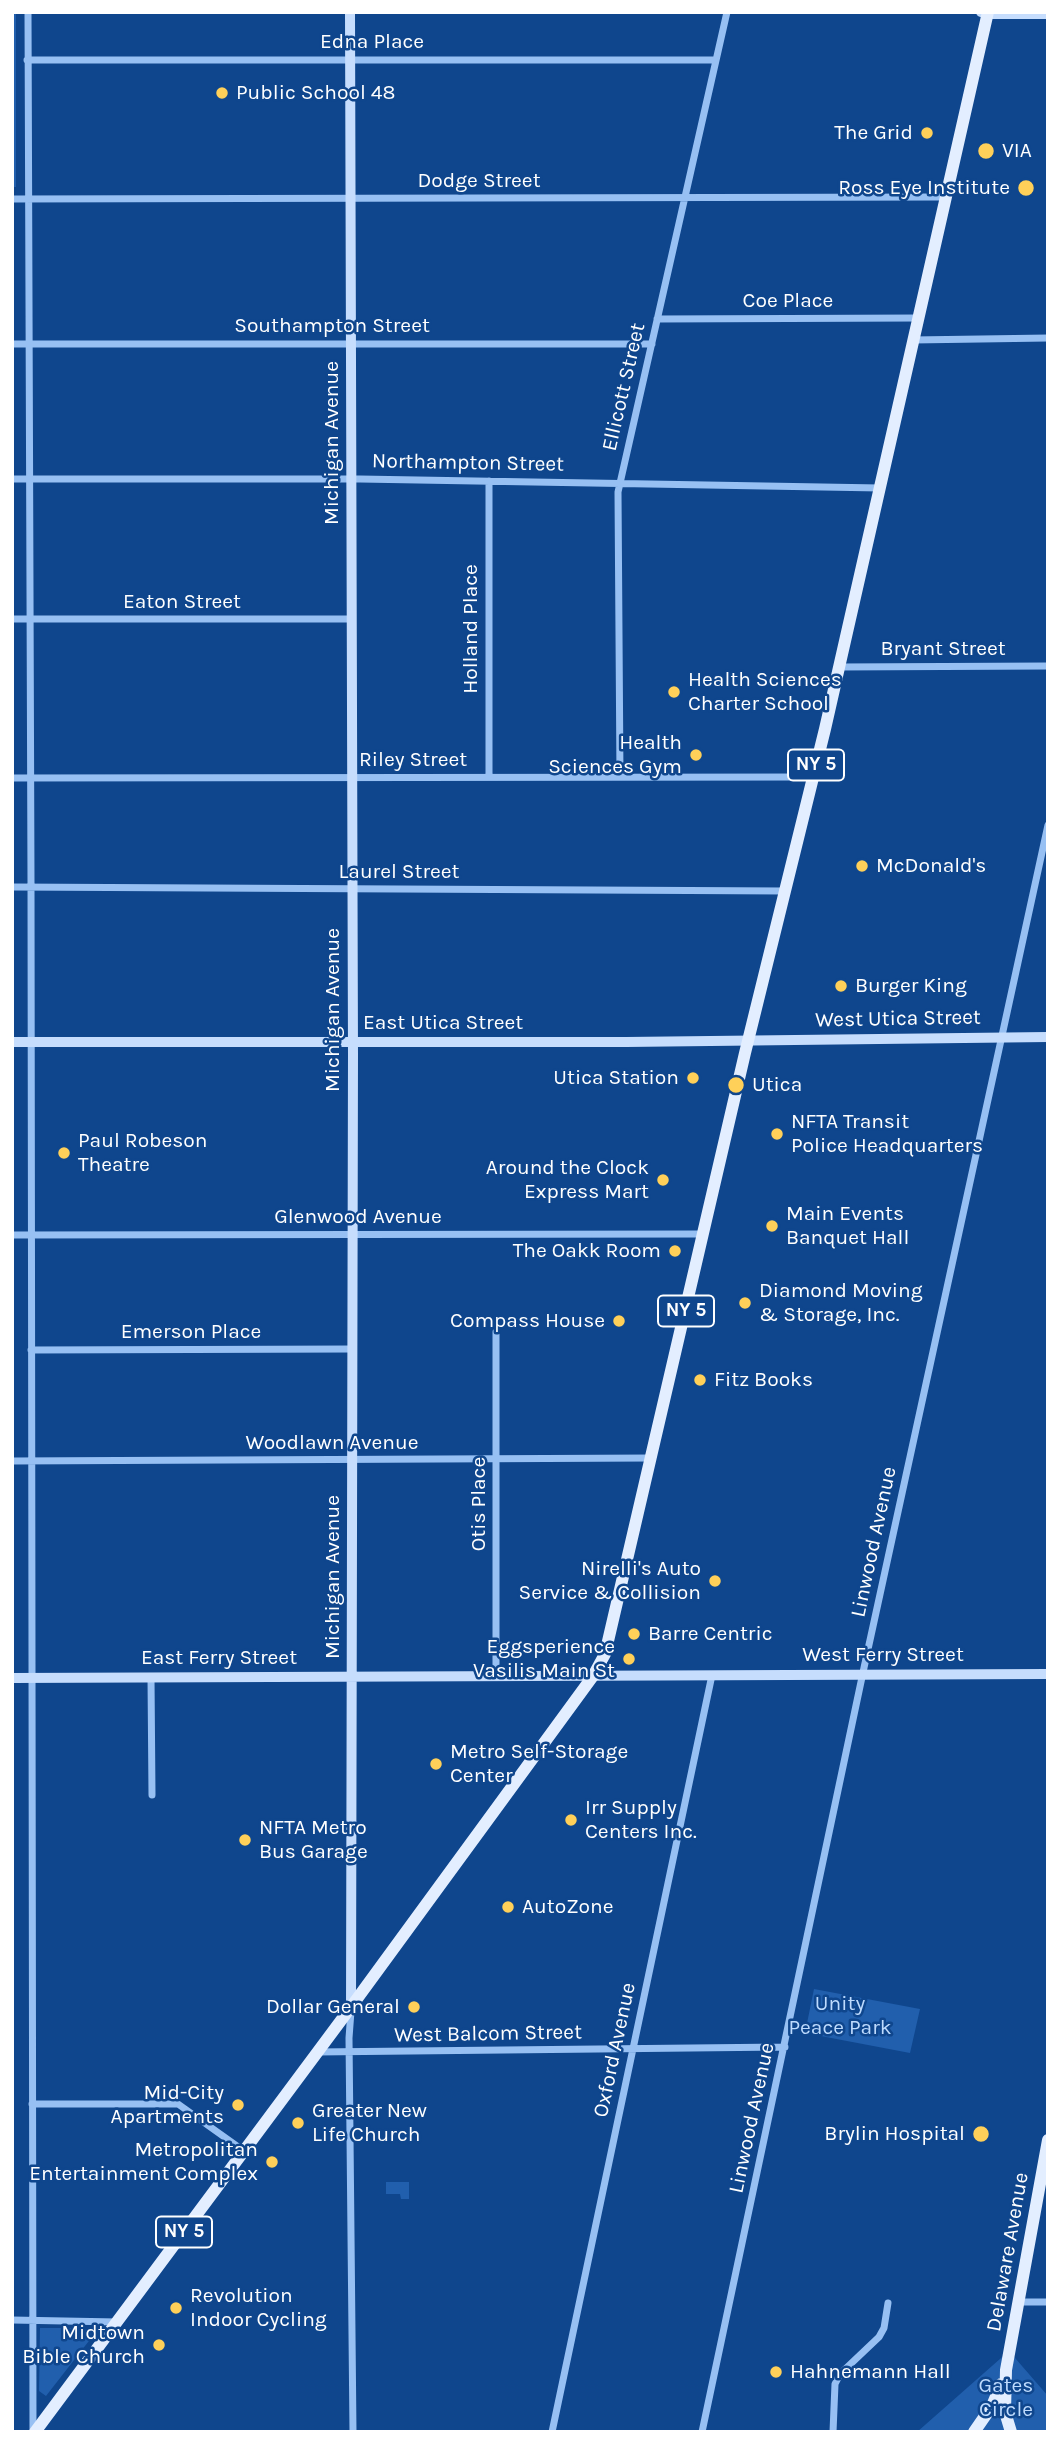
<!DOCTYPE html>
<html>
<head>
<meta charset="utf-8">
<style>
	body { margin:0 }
	#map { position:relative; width:1060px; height:2444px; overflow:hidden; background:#0f468d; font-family:Karla,sans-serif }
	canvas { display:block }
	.frame { position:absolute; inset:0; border:14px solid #fff; pointer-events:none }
</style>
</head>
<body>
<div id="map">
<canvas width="1060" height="2444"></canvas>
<div class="frame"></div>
</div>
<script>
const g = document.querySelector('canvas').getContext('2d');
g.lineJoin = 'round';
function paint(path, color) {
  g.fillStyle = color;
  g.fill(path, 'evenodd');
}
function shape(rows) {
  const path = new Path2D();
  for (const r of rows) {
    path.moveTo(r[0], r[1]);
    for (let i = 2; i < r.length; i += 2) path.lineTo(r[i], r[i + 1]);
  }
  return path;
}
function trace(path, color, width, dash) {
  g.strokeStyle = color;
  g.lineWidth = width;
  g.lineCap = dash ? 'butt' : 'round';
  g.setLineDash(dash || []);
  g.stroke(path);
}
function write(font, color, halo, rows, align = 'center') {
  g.font = font + ' Karla,sans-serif';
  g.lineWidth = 5;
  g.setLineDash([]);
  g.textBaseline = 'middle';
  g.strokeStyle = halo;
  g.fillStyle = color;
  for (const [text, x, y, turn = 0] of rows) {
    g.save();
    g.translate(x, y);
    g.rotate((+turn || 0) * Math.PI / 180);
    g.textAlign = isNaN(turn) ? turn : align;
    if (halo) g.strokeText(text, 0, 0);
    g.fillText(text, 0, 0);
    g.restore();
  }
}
const green = shape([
	[12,12,16,12,16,187,12,187],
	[814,1989,920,2009,910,2053,805,2033],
	[386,2182,409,2182,409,2199,401,2199,400,2194,386,2194],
	[40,2328,83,2328,91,2331,92,2337,46,2396,39,2391],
	[1009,2351,1048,2396,1048,2432,917,2432]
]);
const street = shape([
	[28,12,31,881,33,2432],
	[27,60,716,60],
	[12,199,946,197],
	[657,319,919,318],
	[913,340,1048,338],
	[12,344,652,344],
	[12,479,360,479,880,488],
	[489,481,489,777],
	[12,619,351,619],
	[839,667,1048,666],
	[620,777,618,492,727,12],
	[12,778,813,777],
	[12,887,785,891],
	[12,1235,703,1234],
	[31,1350,352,1349],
	[12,1461,652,1458],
	[496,1676,496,1332],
	[151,1678,152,1795],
	[351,2011,349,2038,353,2432],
	[317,2052,785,2047],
	[32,2104,178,2104,244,2151],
	[1018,2302,1048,2302],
	[12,2320,117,2322],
	[552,2432,712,1675],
	[702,2432,865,1663,1048,825],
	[833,2432,835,2384,840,2374,879,2337,884,2328,888,2303]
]);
const secondary = shape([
	[350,12,353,1053,351,2007],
	[981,12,988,14,1048,14],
	[12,1042,626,1042,1048,1037],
	[12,1678,1048,1674]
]);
const primary = shape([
	[35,2432,351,2007,593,1676,605,1654,745,1053,825,729,988,12],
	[974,2432,992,2406,1001,2384],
	[1011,2432,1005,2412,1006,2370,1048,2140]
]);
const markers = [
	[222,93,7,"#ffd059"],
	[927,133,7,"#ffd059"],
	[986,151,9,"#ffd059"],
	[1026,188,9,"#ffd059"],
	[674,692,7,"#ffd059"],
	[696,755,7,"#ffd059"],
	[862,866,7,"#ffd059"],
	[841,986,7,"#ffd059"],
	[693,1078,7,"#ffd059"],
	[736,1085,9,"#ffd059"],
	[777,1134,7,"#ffd059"],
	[64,1153,7,"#ffd059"],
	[663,1180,7,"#ffd059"],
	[772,1226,7,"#ffd059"],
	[675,1251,7,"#ffd059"],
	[745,1303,7,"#ffd059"],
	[619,1321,7,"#ffd059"],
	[700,1380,7,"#ffd059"],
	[715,1581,7,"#ffd059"],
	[634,1634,7,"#ffd059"],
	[629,1659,7,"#ffd059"],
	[436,1764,7,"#ffd059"],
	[571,1820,7,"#ffd059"],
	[245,1840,7,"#ffd059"],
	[508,1907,7,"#ffd059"],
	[414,2007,7,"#ffd059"],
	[238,2105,7,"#ffd059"],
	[298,2123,7,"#ffd059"],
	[981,2134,9,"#ffd059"],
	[272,2162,7,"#ffd059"],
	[176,2308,7,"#ffd059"],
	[159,2345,7,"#ffd059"],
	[776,2372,7,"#ffd059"]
];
const shields = [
	[816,765,56],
	[686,1311,56],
	[184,2232,56]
];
const shieldNames = [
	["NY 5",816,765],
	["NY 5",686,1311],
	["NY 5",184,2232]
];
const streetNames = [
	["Edna Place",372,42],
	["Dodge Street",479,181],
	["Coe Place",788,301],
	["Southampton Street",332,326],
	["Ellicott Street",624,387,-77],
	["Michigan Avenue",332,443,-90],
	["Northampton Street",468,463,1],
	["Eaton Street",182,602],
	["Holland Place",471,629,-90],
	["Bryant Street",943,649],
	["Riley Street",413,760],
	["Laurel Street",399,872],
	["Michigan Avenue",333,1010,-90],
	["West Utica Street",898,1019,-1],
	["East Utica Street",443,1023],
	["Glenwood Avenue",358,1217],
	["Emerson Place",191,1332],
	["Woodlawn Avenue",332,1443],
	["Otis Place",479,1504,-90],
	["Linwood Avenue",874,1542,-78],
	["Michigan Avenue",333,1577,-90],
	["West Ferry Street",883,1655],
	["East Ferry Street",219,1658],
	["West Balcom Street",488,2034,-1],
	["Oxford Avenue",615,2050,-78],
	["Linwood Avenue",752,2118,-78],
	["Delaware Avenue",1008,2252,-80]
];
const poiNames = [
	["Public School 48",236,93],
	["The Grid",913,133,"right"],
	["VIA",1002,151],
	["Ross Eye Institute",1010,188,"right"],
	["Health Sciences",688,680],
	["Charter School",688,704],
	["Health",682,743,"right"],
	["Sciences Gym",682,767,"right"],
	["McDonald's",876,866],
	["Burger King",855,986],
	["Utica Station",679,1078,"right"],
	["Utica",752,1085],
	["NFTA Transit",791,1122],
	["Police Headquarters",791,1146],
	["Paul Robeson",78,1141],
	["Theatre",78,1165],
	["Around the Clock",649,1168,"right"],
	["Express Mart",649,1192,"right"],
	["Main Events",786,1214],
	["Banquet Hall",786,1238],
	["The Oakk Room",661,1251,"right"],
	["Diamond Moving",759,1291],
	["& Storage, Inc.",759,1315],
	["Compass House",605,1321,"right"],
	["Fitz Books",714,1380],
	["Nirelli's Auto",701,1569,"right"],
	["Service & Collision",701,1593,"right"],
	["Barre Centric",648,1634],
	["Eggsperience",615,1647,"right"],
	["Vasilis Main St",615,1671,"right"],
	["Metro Self-Storage",450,1752],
	["Center",450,1776],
	["Irr Supply",585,1808],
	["Centers Inc.",585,1832],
	["NFTA Metro",259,1828],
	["Bus Garage",259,1852],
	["AutoZone",522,1907],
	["Dollar General",400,2007,"right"],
	["Mid-City",224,2093,"right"],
	["Apartments",224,2117,"right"],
	["Greater New",312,2111],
	["Life Church",312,2135],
	["Brylin Hospital",965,2134,"right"],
	["Metropolitan",258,2150,"right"],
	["Entertainment Complex",258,2174,"right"],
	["Revolution",190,2296],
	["Indoor Cycling",190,2320],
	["Midtown",145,2333,"right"],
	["Bible Church",145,2357,"right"],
	["Hahnemann Hall",790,2372]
];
const parkNames = [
	["Unity",840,2004],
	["Peace Park",840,2028],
	["Gates",1006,2386],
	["Circle",1006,2410]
];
paint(green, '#215fad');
trace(street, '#97c0f3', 7);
trace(secondary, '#c6ddfd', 10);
trace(primary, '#e3eeff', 12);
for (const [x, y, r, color] of markers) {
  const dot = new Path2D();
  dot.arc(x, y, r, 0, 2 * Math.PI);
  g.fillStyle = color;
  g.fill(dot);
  trace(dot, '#0f468d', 2.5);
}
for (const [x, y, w] of shields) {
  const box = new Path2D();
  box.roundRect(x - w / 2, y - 15.5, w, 31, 5);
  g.fillStyle = '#0f468d';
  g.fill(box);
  trace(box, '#fff', 2);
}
write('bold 19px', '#fff', null, shieldNames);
write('21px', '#fff', '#0f468d', streetNames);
write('21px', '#fff', '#0f468d', poiNames, 'left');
write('21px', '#bedbfe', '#0f468d', parkNames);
</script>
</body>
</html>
